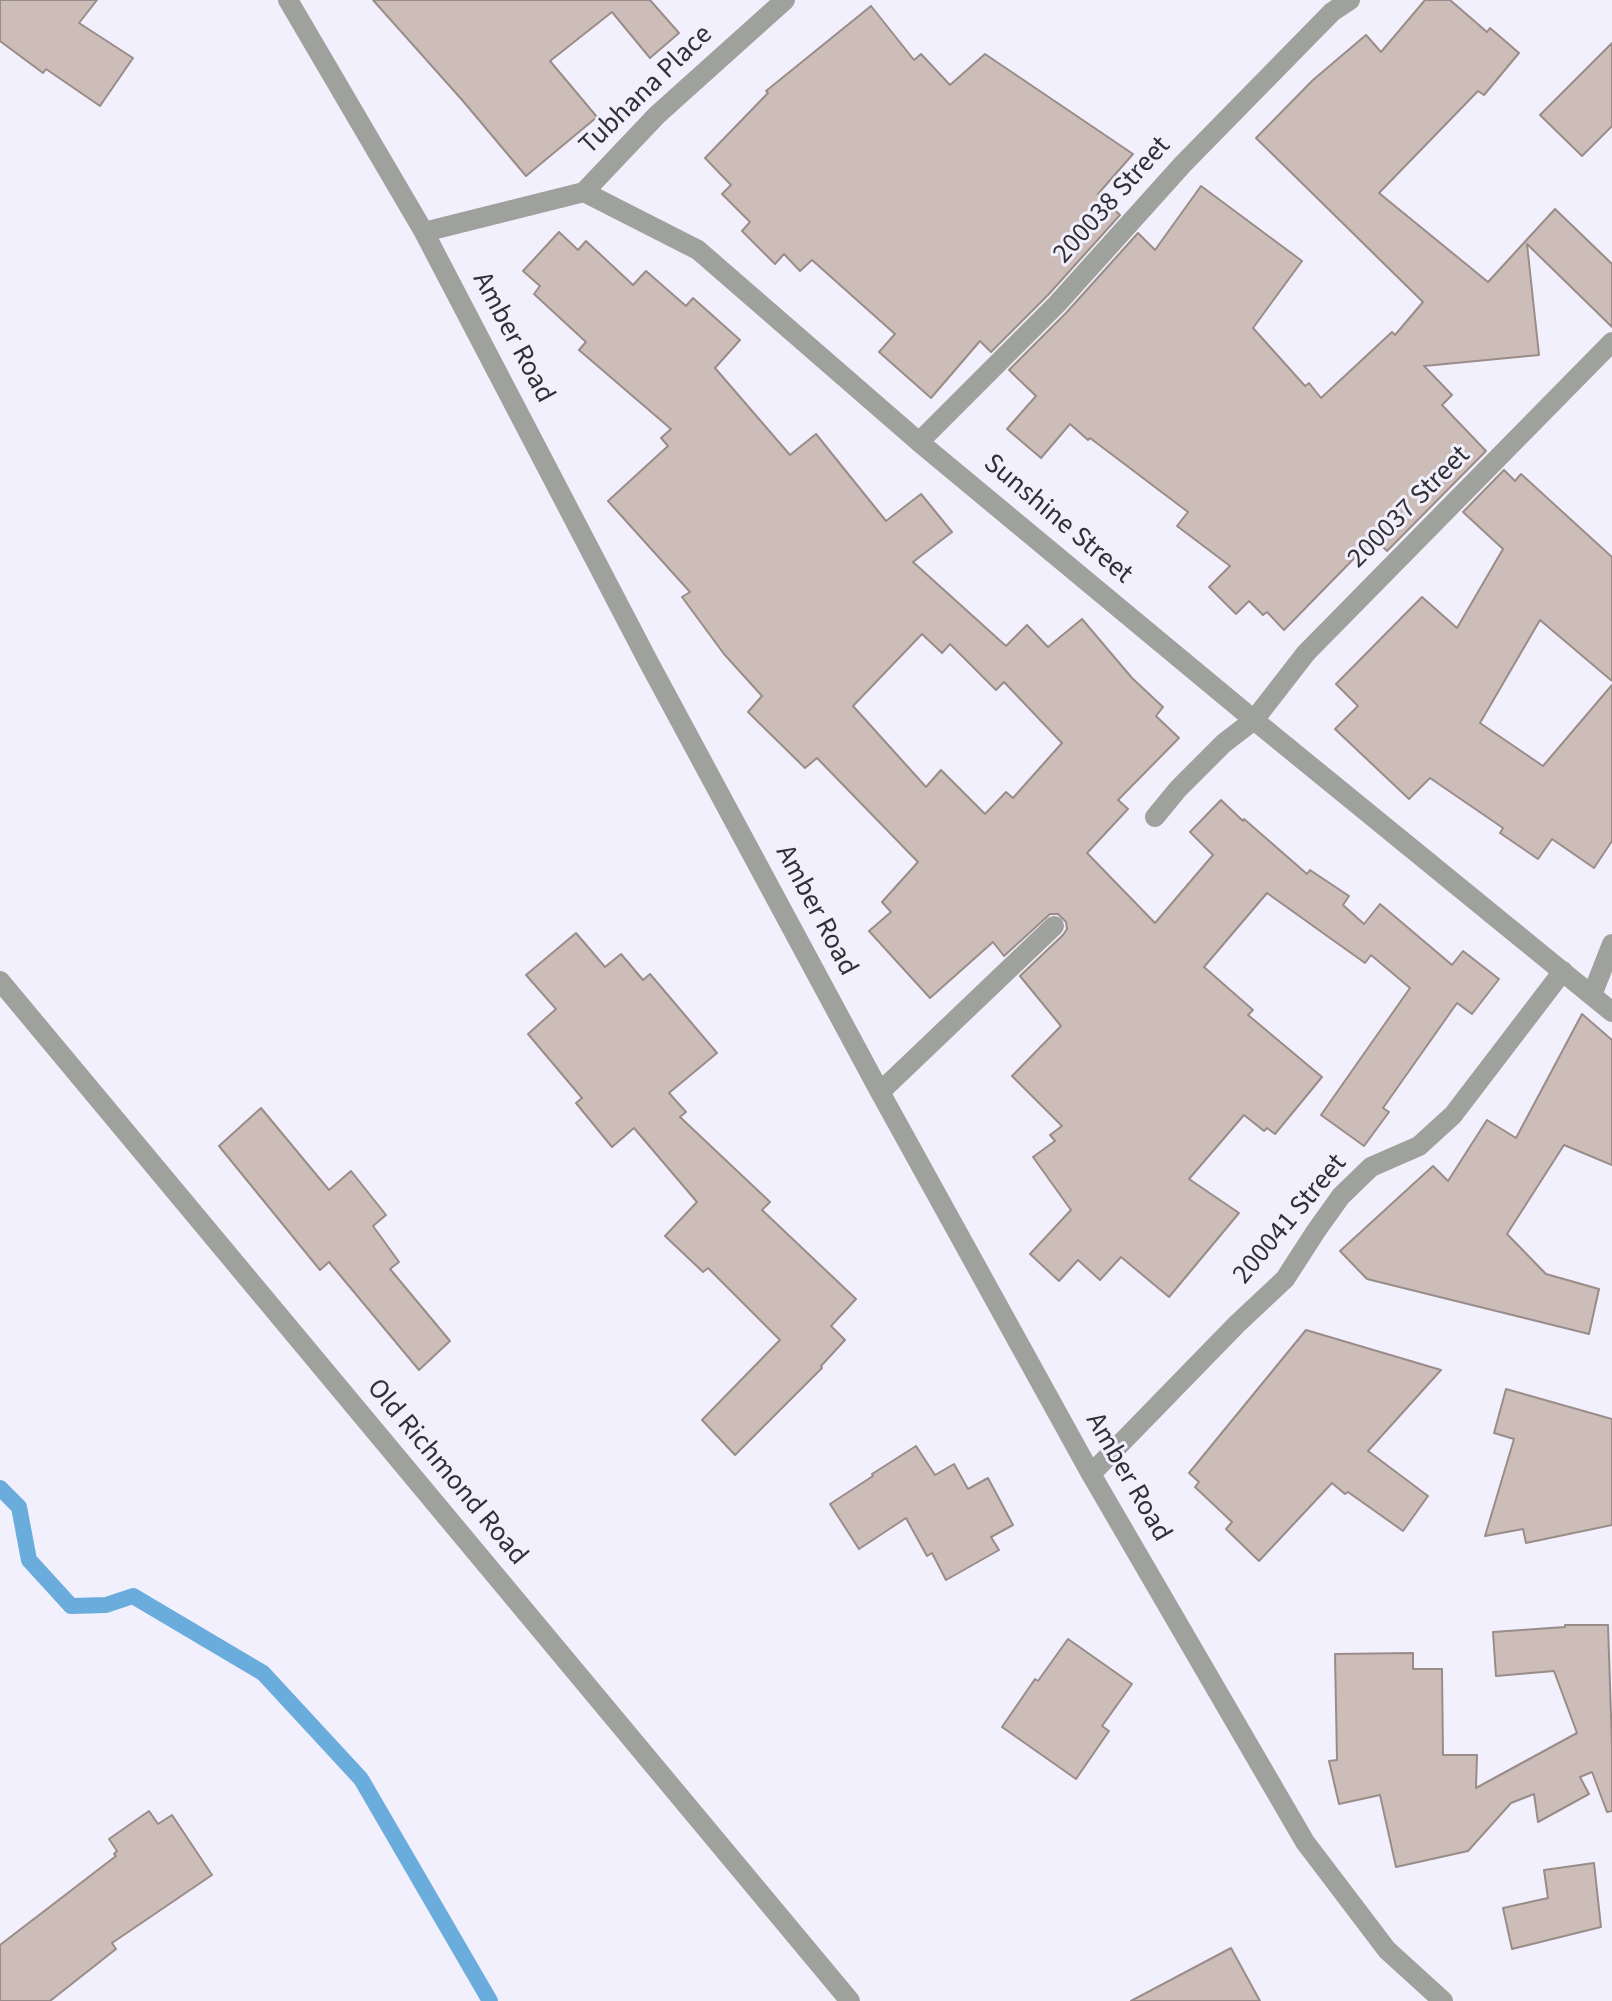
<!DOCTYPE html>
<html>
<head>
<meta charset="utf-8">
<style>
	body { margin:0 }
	canvas { display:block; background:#f3f0fd }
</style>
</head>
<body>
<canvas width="1612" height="2001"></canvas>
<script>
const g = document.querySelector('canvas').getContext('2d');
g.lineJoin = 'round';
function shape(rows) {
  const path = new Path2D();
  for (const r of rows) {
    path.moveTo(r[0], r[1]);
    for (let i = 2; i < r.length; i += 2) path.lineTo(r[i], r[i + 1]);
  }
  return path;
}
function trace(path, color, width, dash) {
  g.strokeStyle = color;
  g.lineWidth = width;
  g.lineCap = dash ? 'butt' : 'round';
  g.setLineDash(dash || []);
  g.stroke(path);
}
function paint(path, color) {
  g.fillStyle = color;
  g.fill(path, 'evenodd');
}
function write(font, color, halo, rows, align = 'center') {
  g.font = font + ' "Source Sans 3",sans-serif';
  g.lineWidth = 6;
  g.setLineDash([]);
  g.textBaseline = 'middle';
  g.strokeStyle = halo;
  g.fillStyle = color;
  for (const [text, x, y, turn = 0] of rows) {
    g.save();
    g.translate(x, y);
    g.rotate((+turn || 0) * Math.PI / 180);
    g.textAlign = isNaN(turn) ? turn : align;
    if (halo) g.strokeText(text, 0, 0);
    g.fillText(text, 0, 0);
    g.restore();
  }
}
const stream = shape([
	[0,1488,19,1507,29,1560,71,1606,106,1605,133,1596,263,1673,361,1779,490,2001]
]);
const building = shape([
	[0,0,97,0,79,23,133,58,100,106,46,69,43,73,0,41,0,0],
	[373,0,650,0,679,33,650,58,612,12,550,61,597,117,526,176,463,101,373,0],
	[1425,0,1450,0,1487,32,1490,28,1519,53,1484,95,1478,91,1379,193,1488,282,1555,209,1612,264,1612,327,1527,244,1539,355,1424,366,1452,395,1442,405,1486,451,1387,551,1374,538,1284,630,1267,612,1263,615,1249,601,1236,614,1209,587,1230,566,1177,526,1188,512,1090,438,1088,440,1070,424,1041,458,1007,429,1036,396,1009,370,1066,313,1138,233,1155,250,1201,186,1302,261,1253,328,1305,386,1309,383,1321,398,1392,332,1395,335,1423,302,1256,138,1313,80,1366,35,1381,52,1425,0],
	[871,6,914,60,921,54,950,85,985,54,1133,154,1098,194,1120,215,1048,295,991,352,980,341,931,398,879,352,895,334,812,260,800,271,784,254,775,264,742,231,750,222,722,194,731,185,705,158,768,93,766,91,871,6],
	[1612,43,1612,126,1582,156,1540,115,1612,43],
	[559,232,578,250,586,241,633,285,646,271,686,306,693,298,740,340,715,368,790,455,816,434,886,521,921,494,952,532,913,562,1006,646,1027,625,1048,647,1082,619,1132,678,1163,707,1156,716,1179,738,1118,800,1128,809,1087,853,1155,923,1213,855,1190,832,1221,800,1243,821,1244,819,1307,874,1310,870,1349,896,1343,905,1364,924,1380,904,1452,965,1463,951,1499,979,1472,1014,1457,1003,1383,1108,1389,1112,1364,1146,1321,1115,1410,988,1371,955,1365,963,1267,893,1204,967,1253,1010,1248,1015,1322,1077,1275,1134,1267,1128,1264,1131,1244,1115,1189,1179,1239,1213,1169,1297,1121,1257,1100,1280,1078,1260,1059,1281,1030,1254,1071,1210,1033,1157,1055,1141,1050,1135,1062,1126,1012,1076,1061,1026,1020,976,1063,935,1067,929,1066,922,1058,914,1050,914,1004,956,993,942,930,998,869,931,891,912,882,902,918,862,817,758,805,768,748,712,762,696,724,654,682,597,690,592,608,501,668,446,661,438,671,429,579,350,586,342,534,294,540,286,523,271,559,232],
	[922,634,942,653,950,644,996,690,1004,682,1062,743,1013,798,1006,792,985,814,941,770,926,787,853,706,922,634],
	[1504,470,1515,481,1521,474,1612,557,1612,681,1540,620,1480,723,1543,766,1612,685,1612,841,1594,868,1552,839,1538,859,1500,833,1503,828,1430,778,1409,799,1335,729,1358,706,1336,684,1422,597,1457,628,1503,549,1463,512,1504,470],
	[576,933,605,967,621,954,643,980,650,974,717,1053,669,1093,686,1112,680,1117,770,1202,762,1210,856,1299,831,1326,845,1340,821,1366,822,1368,735,1455,702,1420,780,1340,708,1268,703,1272,665,1236,697,1202,634,1128,612,1147,576,1103,582,1098,528,1034,556,1009,526,975,576,933],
	[1582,1014,1612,1040,1612,1165,1564,1145,1507,1234,1546,1274,1599,1289,1589,1334,1367,1279,1340,1251,1433,1166,1448,1181,1487,1120,1516,1138,1582,1014],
	[261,1108,329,1190,351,1171,386,1215,373,1226,399,1262,390,1269,450,1341,419,1370,329,1262,320,1270,219,1146,261,1108],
	[1306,1330,1441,1370,1368,1451,1428,1496,1403,1531,1348,1492,1345,1494,1332,1483,1259,1561,1226,1529,1232,1522,1195,1487,1199,1482,1189,1473,1306,1330],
	[1506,1389,1612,1419,1612,1525,1526,1543,1523,1529,1485,1536,1514,1439,1494,1433,1506,1389],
	[916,1446,935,1475,954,1464,968,1489,988,1478,1013,1525,991,1537,999,1550,946,1580,932,1553,927,1556,906,1518,859,1549,830,1504,873,1476,872,1474,916,1446],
	[1565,1625,1608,1625,1612,1745,1612,1811,1607,1812,1592,1772,1580,1777,1589,1794,1538,1822,1534,1794,1511,1803,1468,1851,1396,1867,1380,1795,1339,1804,1329,1761,1337,1760,1335,1654,1413,1653,1413,1669,1442,1669,1443,1755,1477,1755,1476,1788,1577,1733,1554,1671,1496,1676,1493,1632,1565,1627,1565,1625],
	[1068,1639,1132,1684,1102,1726,1109,1731,1076,1779,1002,1727,1035,1679,1038,1681,1068,1639],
	[149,1811,158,1824,172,1815,212,1875,112,1943,116,1949,50,2001,0,2001,0,1945,116,1856,114,1854,117,1851,109,1839,149,1811],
	[1594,1863,1601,1927,1512,1949,1503,1908,1548,1898,1544,1870,1594,1863],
	[1231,1948,1260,2001,1131,2001,1231,1948]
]);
const minor = shape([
	[288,0,424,232,648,661,880,1092,1091,1474,1305,1842,1387,1950,1443,2001],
	[584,192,657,115,785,0],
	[424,232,584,192,698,250,919,442,1254,720,1612,1012],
	[919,442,1057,304,1183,164,1332,12,1350,0],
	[1155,817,1178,789,1224,743,1254,720,1306,653,1612,342],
	[0,981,850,2001],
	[1592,995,1612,944],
	[880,1092,1054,926],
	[1091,1474,1237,1324,1285,1279,1316,1231,1341,1196,1371,1167,1419,1146,1453,1115,1563,971]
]);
const streetNames = [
	["Tubhana Place",647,91,-44],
	["200038 Street",1113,201,-48],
	["Amber Road",512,338,62],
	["200037 Street",1410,508,-45],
	["Sunshine Street",1057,520,40],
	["Amber Road",815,911,62],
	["200041 Street",1291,1220,-50],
	["Old Richmond Road",446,1473,50],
	["Amber Road",1127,1478,60]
];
trace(stream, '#6aacdc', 16);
paint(building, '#ccbdb9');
trace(building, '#9a8c88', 2);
trace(minor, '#9fa19c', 20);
write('28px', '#313034', '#f3f0fd', streetNames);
</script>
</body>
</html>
